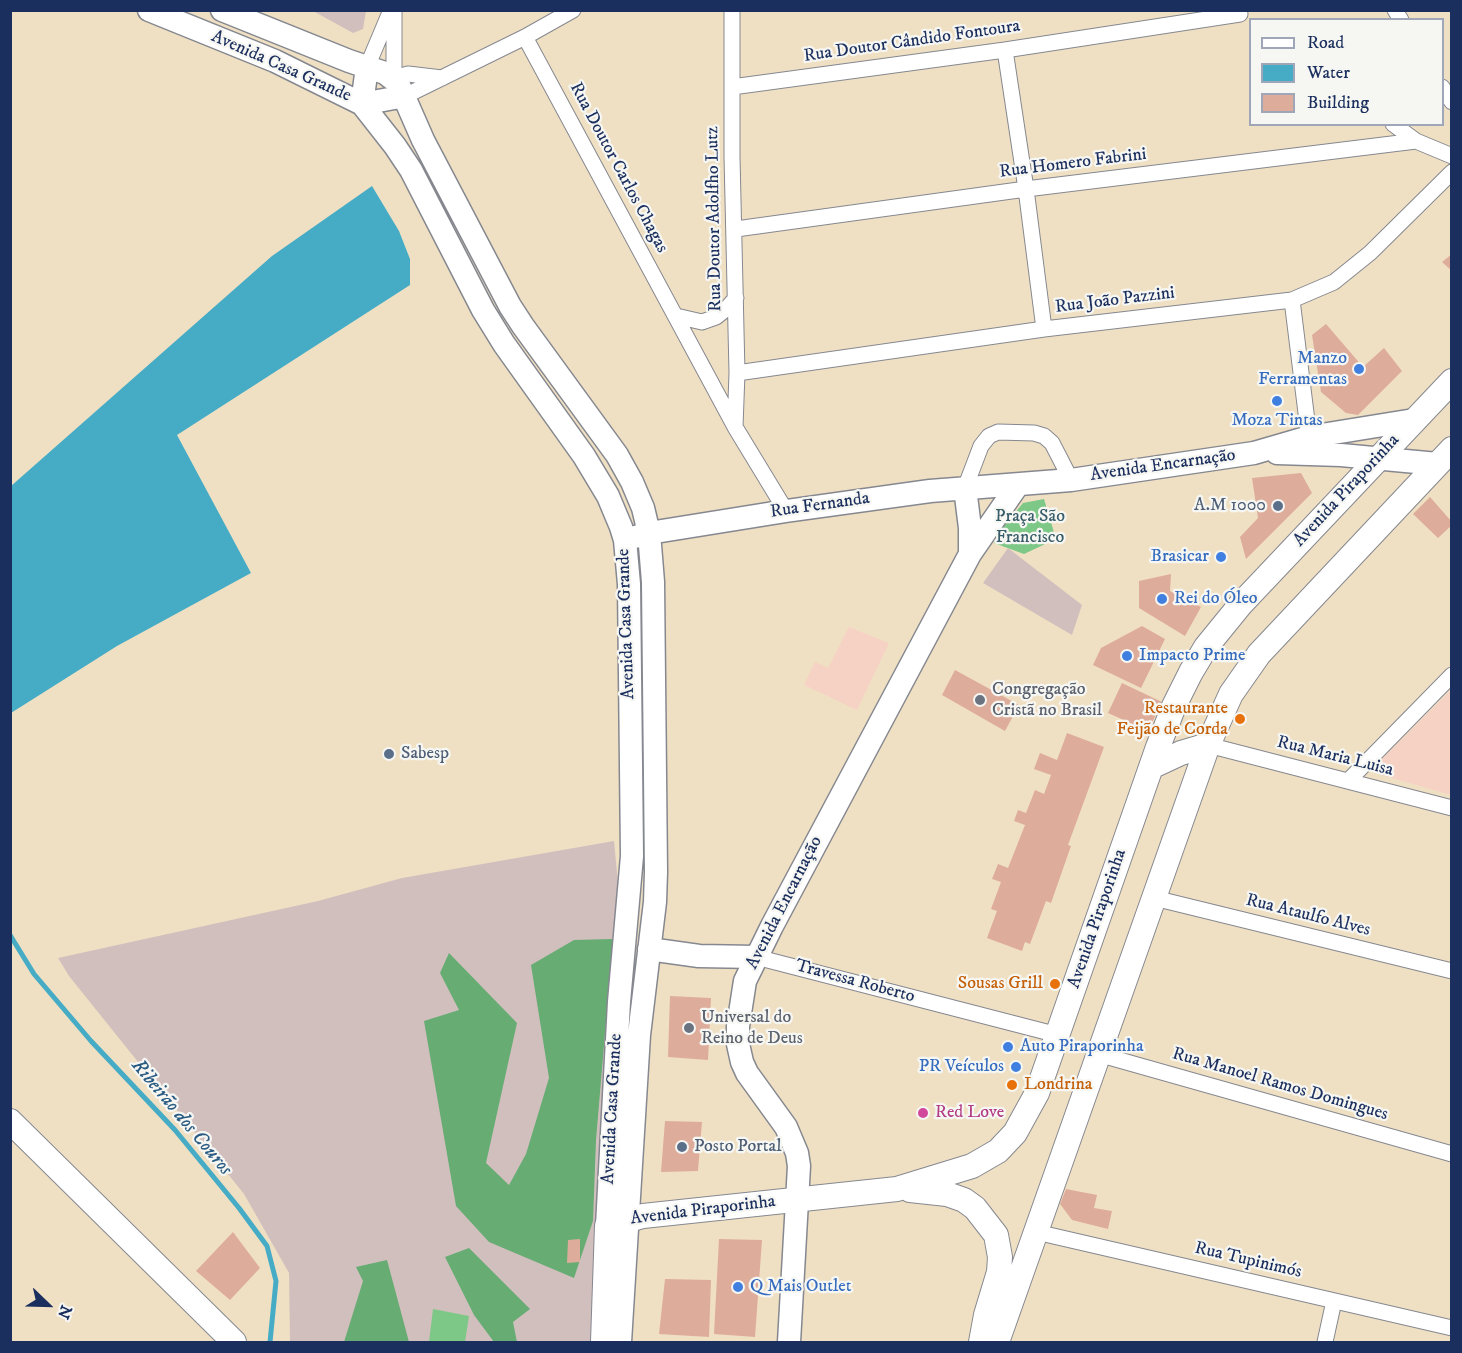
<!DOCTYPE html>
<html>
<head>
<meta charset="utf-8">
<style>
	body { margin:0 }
	#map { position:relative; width:1462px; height:1353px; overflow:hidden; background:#f0e0c3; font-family:"IM FELL DW Pica",serif }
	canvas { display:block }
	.frame { position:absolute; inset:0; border:12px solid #1b2f5e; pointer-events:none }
	.legend { position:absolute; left:1249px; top:18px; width:195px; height:108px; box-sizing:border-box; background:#f6f6f2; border:2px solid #9ea6b7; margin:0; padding:8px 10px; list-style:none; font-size:18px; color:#1b2f5e }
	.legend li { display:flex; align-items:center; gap:12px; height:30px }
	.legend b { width:30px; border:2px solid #9ea6b7 }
	.north { position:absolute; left:18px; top:1275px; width:60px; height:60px; -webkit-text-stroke:4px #f6f6f2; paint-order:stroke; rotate:113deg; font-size:16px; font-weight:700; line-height:24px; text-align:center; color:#1b2f5e }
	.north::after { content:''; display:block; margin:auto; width:21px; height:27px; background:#1b2f5e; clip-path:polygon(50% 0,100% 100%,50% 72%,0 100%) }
</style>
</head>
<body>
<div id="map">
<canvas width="1462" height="1353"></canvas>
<div class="frame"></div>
<ul class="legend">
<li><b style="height:8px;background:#fff"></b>Road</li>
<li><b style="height:16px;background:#46acc6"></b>Water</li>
<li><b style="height:16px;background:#deac9a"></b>Building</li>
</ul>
<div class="north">N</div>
</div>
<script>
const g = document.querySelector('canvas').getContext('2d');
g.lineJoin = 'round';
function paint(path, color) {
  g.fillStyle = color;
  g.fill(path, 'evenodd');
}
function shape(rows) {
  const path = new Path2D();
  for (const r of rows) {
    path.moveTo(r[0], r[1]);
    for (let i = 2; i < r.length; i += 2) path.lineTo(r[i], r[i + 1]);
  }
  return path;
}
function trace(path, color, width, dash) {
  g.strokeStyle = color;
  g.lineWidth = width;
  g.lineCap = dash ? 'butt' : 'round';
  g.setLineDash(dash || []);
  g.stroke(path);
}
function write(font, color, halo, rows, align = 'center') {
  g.font = font + ' "IM FELL DW Pica",serif';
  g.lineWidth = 4.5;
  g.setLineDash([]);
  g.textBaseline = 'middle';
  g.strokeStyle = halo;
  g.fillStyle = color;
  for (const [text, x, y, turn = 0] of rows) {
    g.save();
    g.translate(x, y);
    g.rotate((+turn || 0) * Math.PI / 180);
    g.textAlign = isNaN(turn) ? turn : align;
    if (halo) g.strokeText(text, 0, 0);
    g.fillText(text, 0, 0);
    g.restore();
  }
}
const built = shape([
	[849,627,889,643,857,710,804,685,815,662,828,668],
	[1451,690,1451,795,1381,775,1377,769,1382,759]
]);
const industrial = shape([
	[313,11,366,11,363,29,353,33],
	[1008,548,1082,605,1072,635,983,583],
	[614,841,622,925,592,1342,290,1342,289,1273,244,1194,69,976,58,958,318,901,402,878]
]);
const green = shape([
	[1044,499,1056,539,1024,554,994,543,998,533,1023,503],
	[433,1309,469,1316,465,1342,429,1342]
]);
const forest = shape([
	[613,939,596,1140,593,1221,574,1278,489,1242,456,1206,424,1021,459,1010,440,973,449,953,517,1023,486,1163,509,1185,526,1154,549,1078,531,965,574,940],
	[469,1248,530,1309,513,1322,517,1342,494,1342,474,1315,445,1257],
	[387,1260,409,1342,344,1342,363,1281,356,1267]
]);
const water = shape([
	[372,186,399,231,410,259,410,285,177,435,251,573,117,646,11,713,11,486,272,256]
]);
const stream = shape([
	[10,935,34,974,91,1041,175,1130,239,1208,267,1246,276,1281,270,1342]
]);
const building = shape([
	[1452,254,1452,271,1442,262],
	[1326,324,1363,367,1384,348,1402,371,1358,415,1346,413,1321,392,1312,335],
	[1301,473,1312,493,1246,559,1240,537,1258,518,1252,478],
	[1430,497,1452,522,1452,525,1438,538,1413,514],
	[1171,574,1170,591,1201,607,1185,636,1139,608,1139,581],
	[1142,626,1165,639,1141,688,1093,665,1101,648],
	[955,670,1019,705,1005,731,942,695],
	[1122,683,1162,702,1148,731,1108,713],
	[1067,733,1104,747,1068,845,1071,846,1051,903,1046,901,1030,944,1025,942,1022,951,987,938,997,911,991,909,1001,882,992,879,998,864,1008,868,1025,825,1014,821,1018,810,1026,813,1035,790,1044,794,1051,775,1034,769,1040,753,1057,760],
	[670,996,711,998,708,1060,668,1057],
	[665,1121,702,1122,698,1171,661,1172],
	[1066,1189,1097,1195,1094,1208,1112,1211,1108,1229,1072,1220,1060,1204],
	[233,1232,260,1268,230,1300,196,1271],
	[580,1239,580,1262,567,1263,568,1240],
	[719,1239,762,1240,755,1337,714,1334],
	[665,1279,711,1280,709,1337,659,1334]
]);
const street = shape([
	[394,10,394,78,408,74,442,78],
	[732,10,732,157,737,373,735,427],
	[1395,10,1401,20],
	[525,37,735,427,786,511],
	[1005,50,1026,189,1044,329],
	[367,67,391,10],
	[732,87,1005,50,1240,14],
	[1442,87,1452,102],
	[405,96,525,37,573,10],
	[1393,124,1416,141,1452,156],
	[736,229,1026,189,1416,141],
	[1292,300,1309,437],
	[676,316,702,322,716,317,726,309,736,298],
	[737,373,1044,329,1292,300,1334,282,1370,253,1452,172],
	[965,488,981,446,989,436,998,432,1034,433,1044,436,1052,443,1071,480],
	[1208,745,1452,808],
	[1349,780,1452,675],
	[1154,898,1452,971],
	[756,957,1058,1035],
	[1098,1054,1452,1154],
	[1036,1232,1452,1328],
	[1325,1342,1334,1301]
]);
const secondary = shape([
	[149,10,275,61,362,104,395,146,411,170,483,310,504,344,584,456,608,496,621,527,625,540,629,584,632,856,619,1002,607,1226],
	[222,10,349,61,385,73,398,83,423,140,510,306,523,326,617,455,632,482,643,508,649,533,653,582,656,872,655,902,639,1035,620,1342],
	[367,67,362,104,405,96],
	[1277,453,1341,455,1438,464],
	[965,488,970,528,970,554],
	[635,537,649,533,786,511,930,491,1071,480,1254,453,1309,437,1414,420],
	[649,949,699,956,756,957],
	[789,1342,799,1166,797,1153,786,1127,747,1073,742,1062,738,1044,738,1026,745,981,772,926,970,554,1017,486]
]);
const primary = shape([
	[1151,767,1181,753,1208,745],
	[10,1121,234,1342],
	[910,1190,947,1194,964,1200,975,1208,996,1235,1000,1257,999,1272,986,1315,981,1342],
	[603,1342,607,1226,643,1216,897,1189,972,1166,998,1151,1015,1133,1037,1093,1158,747,1174,706,1191,672,1206,647,1241,604,1452,381],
	[997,1342,1208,745,1231,694,1259,654,1452,449]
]);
const markers = [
	[1359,369,6,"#3f7fe0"],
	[1277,401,6,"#3f7fe0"],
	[1278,506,6,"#5c6f8a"],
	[1221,557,6,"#3f7fe0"],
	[1162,599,6,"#3f7fe0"],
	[1127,656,6,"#3f7fe0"],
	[980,700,6,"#6b7280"],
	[1240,719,6,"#e8710a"],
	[389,754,6,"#5c6f8a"],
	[1055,984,6,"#e8710a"],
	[689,1028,6,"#6b7280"],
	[1008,1047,6,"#3f7fe0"],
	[1016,1067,6,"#3f7fe0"],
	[1012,1085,6,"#e8710a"],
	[923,1113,6,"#d1479c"],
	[682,1147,6,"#5c6f8a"],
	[738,1287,6,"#3f7fe0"]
];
const streetNames = [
	["Rua Doutor Cândido Fontoura",912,42,-8],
	["Avenida Casa Grande",281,67,24],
	["Rua Homero Fabrini",1073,164,-7],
	["Rua Doutor Carlos Chagas",618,168,62],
	["Rua Doutor Adolfho Lutz",715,219,-91],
	["Rua João Pazzini",1115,301,-7],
	["Avenida Encarnação",1163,466,-8],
	["Avenida Piraporinha",1347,491,-47],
	["Rua Fernanda",820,506,-8],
	["Avenida Casa Grande",627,624,-92],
	["Rua Maria Luisa",1335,757,14],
	["Avenida Encarnação",785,903,-63],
	["Rua Ataulfo Alves",1308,916,14],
	["Avenida Piraporinha",1098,919,-71],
	["Travessa Roberto",855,982,15],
	["Rua Manoel Ramos Domingues",1280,1085,16],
	["Avenida Casa Grande",613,1109,-87],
	["Avenida Piraporinha",703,1211,-7],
	["Rua Tupinimós",1248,1261,13]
];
const shopNames = [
	["Manzo",1347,359,"right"],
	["Ferramentas",1347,380,"right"],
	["Moza Tintas",1277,421,"center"],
	["Brasicar",1209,557,"right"],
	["Rei do Óleo",1174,599],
	["Impacto Prime",1139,656],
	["Auto Piraporinha",1020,1047],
	["PR Veículos",1004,1067,"right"],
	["Q Mais Outlet",750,1287]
];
const serviceNames = [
	["A.M 1000",1266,506,"right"],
	["Sabesp",401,754],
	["Posto Portal",694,1147]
];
const parkNames = [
	["Praça São",1030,517],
	["Francisco",1030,538]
];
const worshipNames = [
	["Congregação",992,690],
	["Cristã no Brasil",992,711],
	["Universal do",701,1018],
	["Reino de Deus",701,1039]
];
const foodNames = [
	["Restaurante",1228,709],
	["Feijão de Corda",1228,730],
	["Sousas Grill",1043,984],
	["Londrina",1024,1085,"left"]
];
const hotelNames = [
	["Red Love",935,1113]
];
const waterNames = [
	["Ribeirão dos Couros",181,1118,50]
];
paint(built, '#f6d2c4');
paint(industrial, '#d1bfbe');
paint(green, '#7dc886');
paint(forest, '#66ac73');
paint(water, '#46acc6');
trace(stream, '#46acc6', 5);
paint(building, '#deac9a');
trace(street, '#868890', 17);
trace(secondary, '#868890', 25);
trace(primary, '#868890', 26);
trace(street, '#fff', 15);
trace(secondary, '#fff', 22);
trace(primary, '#fff', 24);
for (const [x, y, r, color] of markers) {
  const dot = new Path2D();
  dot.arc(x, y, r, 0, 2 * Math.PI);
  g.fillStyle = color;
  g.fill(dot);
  trace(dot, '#f6f6f2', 2);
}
write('18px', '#1b2f5e', '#f6f6f2', streetNames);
write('18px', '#366cbe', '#f6f6f2', shopNames, 'left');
write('18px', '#4e5e75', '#f6f6f2', serviceNames, 'left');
write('18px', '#385d6a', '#f6f6f2', parkNames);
write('18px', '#5b616d', '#f6f6f2', worshipNames, 'left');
write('18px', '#c56008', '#f6f6f2', foodNames, 'right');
write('18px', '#b23c85', '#f6f6f2', hotelNames, 'left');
write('italic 20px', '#2a5b82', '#f6f6f2', waterNames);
</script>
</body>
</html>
